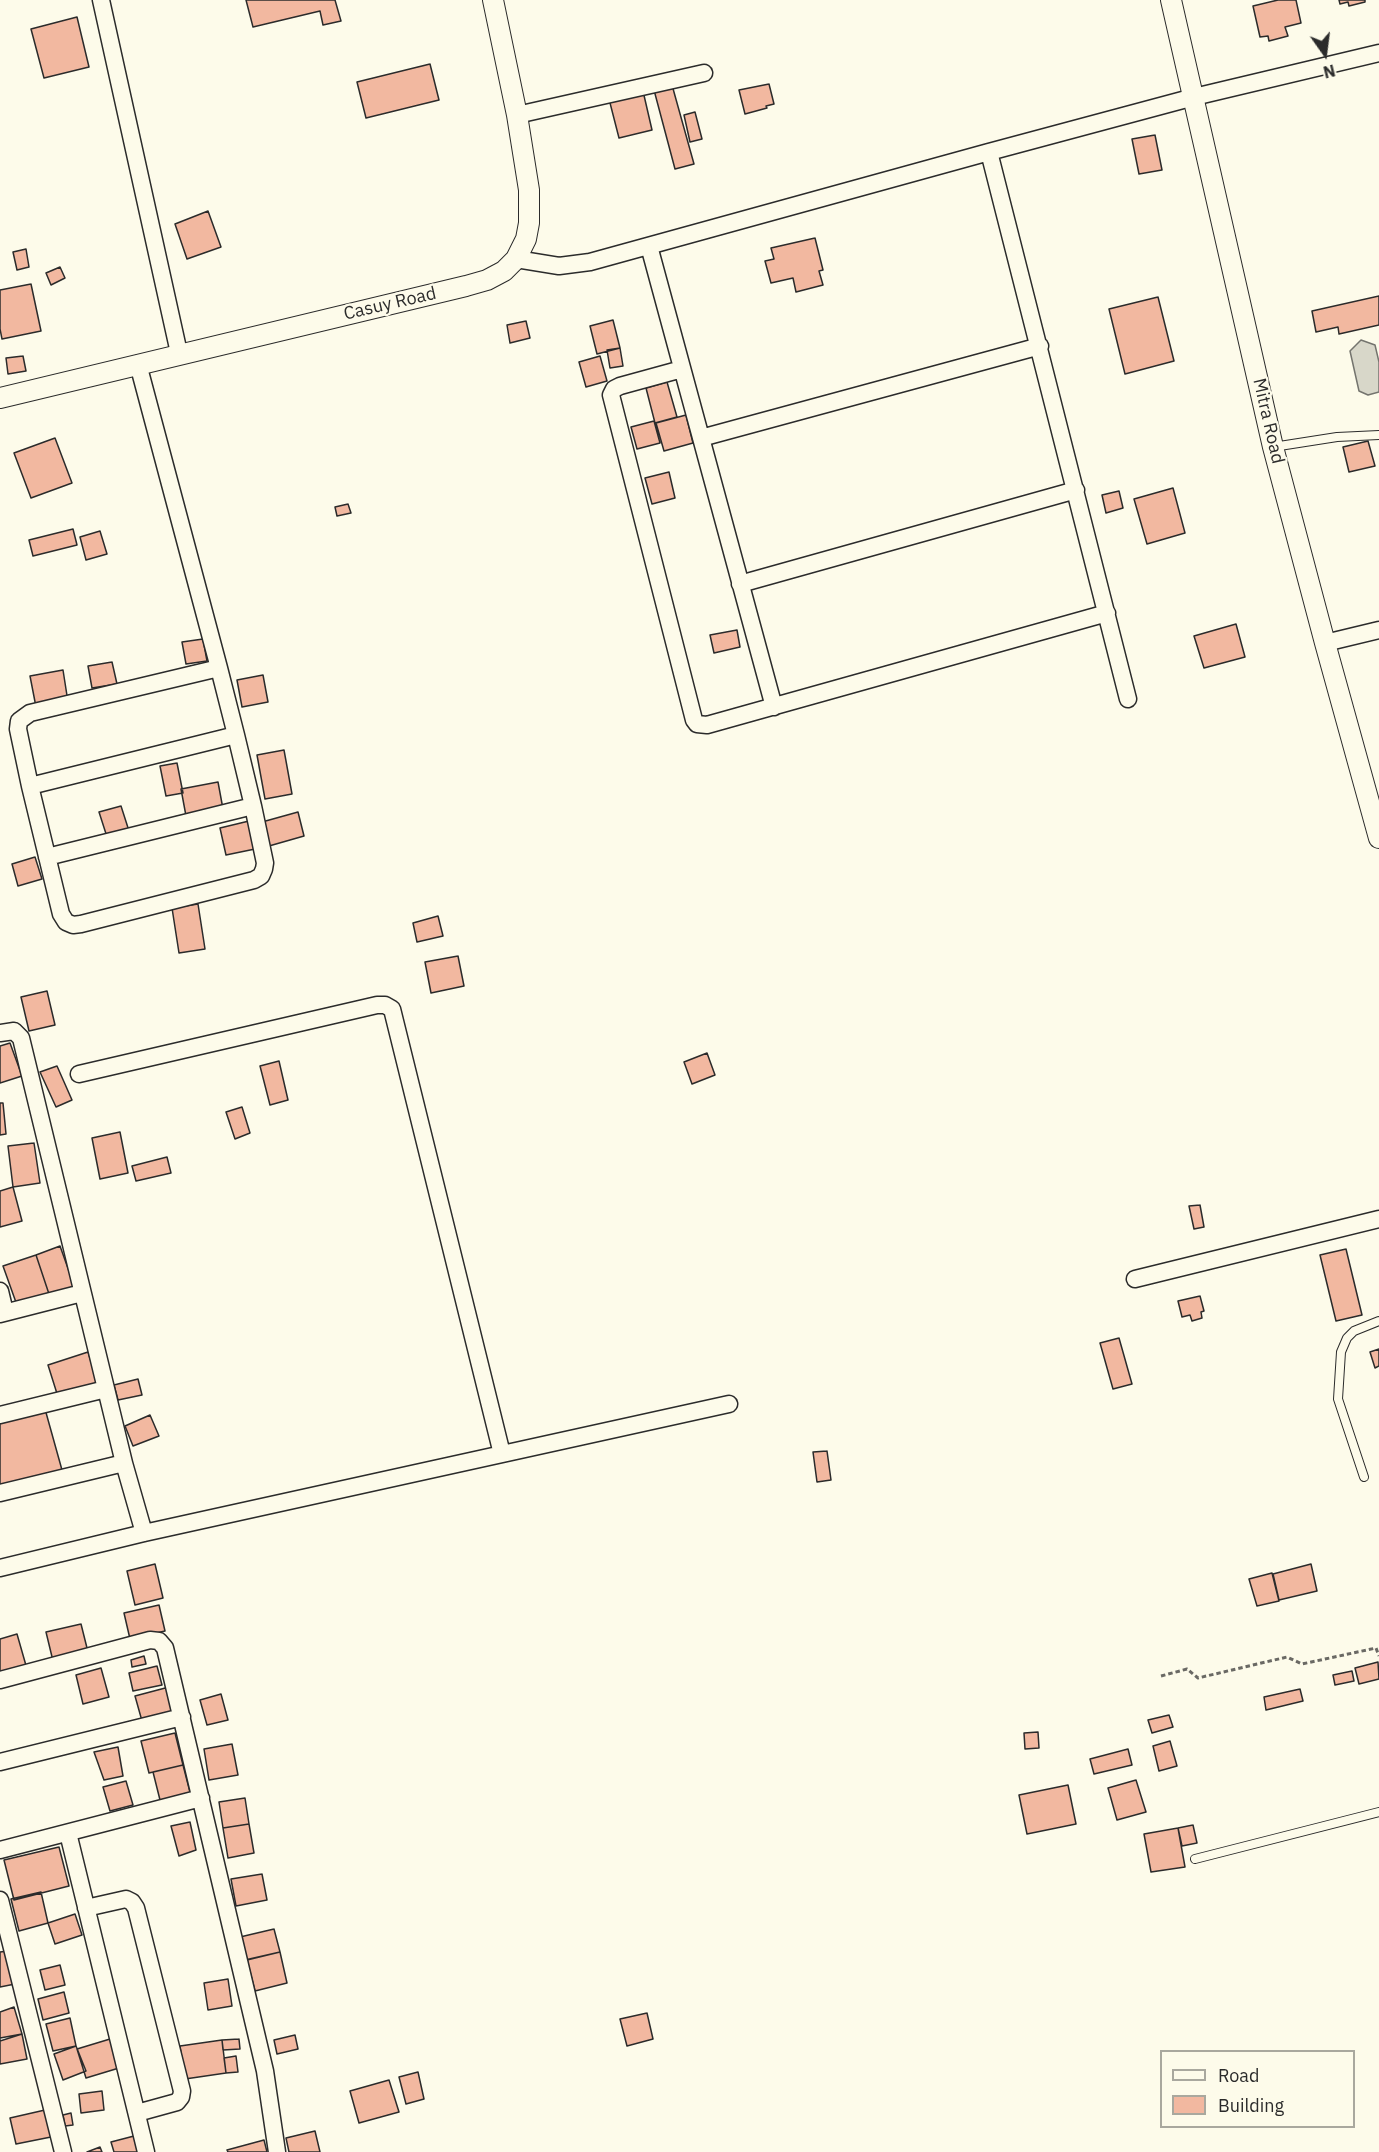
<!DOCTYPE html>
<html>
<head>
<meta charset="utf-8">
<style>
	body { margin:0 }
	#map { position:relative; width:1379px; height:2152px; overflow:hidden; background:#fdfbea; font-family:"IBM Plex Sans",sans-serif }
	canvas { display:block }
	.legend { position:absolute; left:1160px; top:2050px; width:195px; height:78px; box-sizing:border-box; background:#fdfbea; border:2px solid #a9a89e; margin:0; padding:8px 10px; list-style:none; font-size:18px; color:#2b2b2b }
	.legend li { display:flex; align-items:center; gap:12px; height:30px }
	.legend b { width:30px; border:2px solid #a9a89e }
	.north { position:absolute; left:1295px; top:24px; width:60px; height:60px; -webkit-text-stroke:4px #fdfbea; paint-order:stroke; rotate:166deg; font-size:16px; font-weight:700; line-height:24px; text-align:center; color:#2b2b2b }
	.north::after { content:''; display:block; margin:auto; width:21px; height:27px; background:#2b2b2b; clip-path:polygon(50% 0,100% 100%,50% 72%,0 100%) }
</style>
</head>
<body>
<div id="map">
<canvas width="1379" height="2152"></canvas>
<ul class="legend">
<li><b style="height:8px;background:#fdfbea"></b>Road</li>
<li><b style="height:16px;background:#f2b8a0"></b>Building</li>
</ul>
<div class="north">N</div>
</div>
<script>
const g = document.querySelector('canvas').getContext('2d');
g.lineJoin = 'round';
function paint(path, color) {
  g.fillStyle = color;
  g.fill(path, 'evenodd');
}
function shape(rows) {
  const path = new Path2D();
  for (const r of rows) {
    path.moveTo(r[0], r[1]);
    for (let i = 2; i < r.length; i += 2) path.lineTo(r[i], r[i + 1]);
  }
  return path;
}
function trace(path, color, width, dash) {
  g.strokeStyle = color;
  g.lineWidth = width;
  g.lineCap = dash ? 'butt' : 'round';
  g.setLineDash(dash || []);
  g.stroke(path);
}
function write(font, color, halo, rows, align = 'center') {
  g.font = font + ' "IBM Plex Sans",sans-serif';
  g.lineWidth = 4.5;
  g.setLineDash([]);
  g.textBaseline = 'middle';
  g.strokeStyle = halo;
  g.fillStyle = color;
  for (const [text, x, y, turn = 0] of rows) {
    g.save();
    g.translate(x, y);
    g.rotate((+turn || 0) * Math.PI / 180);
    g.textAlign = isNaN(turn) ? turn : align;
    if (halo) g.strokeText(text, 0, 0);
    g.fillText(text, 0, 0);
    g.restore();
  }
}
const water = shape([
	[1361,340,1375,345,1379,362,1379,392,1368,395,1359,391,1350,351,1361,340]
]);
const building = shape([
	[246,0,335,0,341,21,323,25,320,11,253,27,246,0],
	[1278,0,1296,0,1301,23,1285,27,1288,36,1269,41,1268,36,1260,37,1253,6,1278,0],
	[1339,0,1365,0,1365,2,1349,6,1348,2,1340,4,1339,0],
	[77,17,89,67,44,78,31,29,77,17],
	[430,64,439,100,366,118,357,82,430,64],
	[769,84,774,104,766,106,767,108,745,114,739,90,769,84],
	[672,85,694,164,675,169,654,90,672,85],
	[643,91,652,130,619,138,609,99,643,91],
	[695,112,702,139,690,142,684,115,695,112],
	[1155,135,1162,170,1139,174,1132,139,1155,135],
	[208,211,221,247,187,259,175,224,208,211],
	[815,238,823,270,819,271,823,285,796,292,793,278,771,283,765,261,774,259,771,248,815,238],
	[26,249,29,267,17,270,13,252,26,249],
	[60,267,65,278,51,285,46,273,60,267],
	[31,284,41,331,2,339,0,329,0,290,31,284],
	[1379,296,1379,325,1339,334,1338,327,1316,332,1312,311,1379,296],
	[1158,297,1174,361,1125,374,1109,309,1158,297],
	[613,320,620,348,597,354,590,326,613,320],
	[526,321,530,338,510,343,507,325,526,321],
	[620,348,623,366,610,368,607,350,620,348],
	[23,356,26,371,8,374,6,358,23,356],
	[600,356,607,381,586,387,579,362,600,356],
	[667,382,677,417,655,423,646,388,667,382],
	[686,415,693,443,664,451,656,423,686,415],
	[654,421,660,443,637,449,631,427,654,421],
	[55,438,72,483,31,498,14,453,55,438],
	[1368,441,1375,466,1349,472,1343,447,1368,441],
	[669,472,675,498,652,504,645,478,669,472],
	[1173,488,1185,533,1147,544,1134,499,1173,488],
	[1119,491,1123,508,1106,513,1102,495,1119,491],
	[348,504,351,513,337,516,335,507,348,504],
	[73,529,77,545,33,556,29,540,73,529],
	[100,531,107,554,86,560,80,537,100,531],
	[1236,624,1245,657,1204,668,1194,636,1236,624],
	[737,630,740,647,714,653,710,635,737,630],
	[203,639,207,661,186,664,182,642,203,639],
	[112,662,117,684,92,688,88,666,112,662],
	[63,670,68,702,36,707,30,676,63,670],
	[263,675,268,702,242,707,237,680,263,675],
	[284,750,292,794,265,799,257,755,284,750],
	[177,763,183,793,166,796,160,766,177,763],
	[218,782,223,809,186,816,181,789,218,782],
	[121,806,130,834,108,840,99,812,121,806],
	[298,812,304,836,269,846,262,822,298,812],
	[249,821,255,849,226,855,220,828,249,821],
	[35,857,42,879,18,886,12,864,35,857],
	[198,904,205,949,179,953,172,908,198,904],
	[438,916,443,936,417,942,413,923,438,916],
	[458,956,464,986,431,993,425,962,458,956],
	[47,991,55,1025,29,1031,21,997,47,991],
	[10,1043,22,1076,0,1083,0,1046,10,1043],
	[707,1053,715,1075,692,1084,684,1062,707,1053],
	[279,1061,288,1100,270,1105,260,1066,279,1061],
	[57,1066,72,1100,56,1107,40,1072,57,1066],
	[0,1103,3,1103,6,1134,0,1135,0,1103],
	[242,1107,250,1133,235,1139,226,1112,242,1107],
	[120,1132,128,1173,100,1179,92,1138,120,1132],
	[34,1143,40,1183,13,1187,8,1146,34,1143],
	[167,1157,171,1173,136,1181,132,1166,167,1157],
	[13,1187,22,1221,0,1227,0,1191,13,1187],
	[1200,1205,1204,1227,1194,1229,1189,1206,1200,1205],
	[60,1246,75,1288,50,1297,36,1255,60,1246],
	[1346,1249,1362,1315,1336,1321,1320,1255,1346,1249],
	[36,1255,50,1297,18,1308,3,1266,36,1255],
	[1200,1296,1204,1311,1201,1312,1202,1318,1192,1321,1190,1315,1182,1317,1178,1301,1200,1296],
	[1119,1338,1132,1384,1113,1389,1100,1343,1119,1338],
	[1379,1349,1379,1366,1375,1368,1370,1352,1379,1349],
	[88,1352,99,1387,59,1400,48,1365,88,1352],
	[138,1379,142,1395,118,1400,114,1385,138,1379],
	[45,1409,62,1470,0,1487,0,1421,45,1409],
	[150,1415,159,1436,133,1446,125,1426,150,1415],
	[827,1451,831,1480,817,1482,813,1452,827,1451],
	[155,1564,163,1598,135,1605,127,1571,155,1564],
	[1311,1564,1317,1591,1279,1600,1273,1574,1311,1564],
	[1272,1573,1279,1601,1257,1606,1249,1579,1272,1573],
	[159,1605,165,1631,130,1639,124,1613,159,1605],
	[81,1624,88,1652,53,1661,46,1632,81,1624],
	[17,1634,27,1669,0,1673,0,1639,17,1634],
	[144,1656,146,1664,132,1667,131,1660,144,1656],
	[1378,1662,1379,1679,1359,1684,1355,1668,1378,1662],
	[157,1666,162,1685,133,1691,129,1673,157,1666],
	[101,1668,109,1697,83,1704,76,1675,101,1668],
	[1352,1671,1354,1681,1335,1685,1333,1675,1352,1671],
	[169,1687,176,1712,142,1721,135,1696,169,1687],
	[1300,1689,1303,1701,1266,1710,1264,1697,1300,1689],
	[221,1694,228,1720,207,1725,200,1700,221,1694],
	[1169,1715,1173,1727,1152,1733,1148,1720,1169,1715],
	[1038,1732,1039,1748,1025,1749,1024,1733,1038,1732],
	[175,1733,183,1765,149,1773,141,1741,175,1733],
	[1170,1741,1177,1766,1159,1771,1153,1746,1170,1741],
	[232,1744,238,1775,209,1780,204,1749,232,1744],
	[118,1747,123,1776,104,1780,94,1752,118,1747],
	[1128,1749,1132,1765,1094,1774,1090,1759,1128,1749],
	[183,1765,191,1796,161,1804,153,1772,183,1765],
	[1136,1780,1146,1812,1117,1820,1108,1788,1136,1780],
	[126,1781,133,1805,110,1811,103,1787,126,1781],
	[1068,1785,1076,1824,1027,1834,1019,1795,1068,1785],
	[245,1798,249,1824,223,1828,219,1802,245,1798],
	[190,1822,196,1850,179,1856,171,1826,190,1822],
	[249,1824,254,1853,228,1858,223,1828,249,1824],
	[1193,1825,1197,1843,1182,1846,1178,1828,1193,1825],
	[1178,1828,1185,1867,1151,1872,1144,1834,1178,1828],
	[59,1847,69,1886,14,1900,4,1860,59,1847],
	[262,1874,267,1900,236,1906,231,1879,262,1874],
	[41,1892,48,1923,19,1931,11,1899,41,1892],
	[75,1914,82,1935,55,1944,48,1923,75,1914],
	[274,1929,280,1952,245,1960,240,1937,274,1929],
	[8,1951,15,1984,0,1987,0,1952,8,1951],
	[280,1952,287,1983,255,1991,247,1960,280,1952],
	[60,1965,65,1985,45,1990,40,1970,60,1965],
	[228,1979,232,2006,208,2010,204,1983,228,1979],
	[64,1992,69,2013,43,2020,38,1999,64,1992],
	[14,2007,22,2034,0,2041,0,2012,14,2007],
	[647,2013,653,2039,627,2046,620,2019,647,2013],
	[70,2018,76,2046,53,2051,46,2024,70,2018],
	[22,2034,27,2059,0,2064,0,2038,22,2034],
	[295,2035,298,2049,277,2054,274,2040,295,2035],
	[110,2039,119,2068,86,2078,77,2049,110,2039],
	[239,2039,240,2049,223,2050,222,2040,239,2039],
	[222,2040,226,2073,185,2079,180,2046,222,2040],
	[76,2046,86,2071,63,2080,54,2054,76,2046],
	[236,2056,238,2072,226,2073,224,2058,236,2056],
	[418,2072,424,2099,406,2104,399,2077,418,2072],
	[389,2080,399,2112,359,2123,350,2091,389,2080],
	[102,2091,104,2110,81,2113,79,2094,102,2091],
	[45,2110,51,2137,16,2144,10,2118,45,2110],
	[71,2113,73,2125,65,2126,63,2115,71,2113],
	[315,2131,320,2152,289,2152,286,2138,315,2131],
	[134,2136,138,2152,114,2152,111,2142,134,2136],
	[264,2140,267,2152,228,2152,227,2150,264,2140],
	[100,2147,102,2152,87,2152,100,2147]
]);
const path = shape([
	[1161,1676,1187,1669,1198,1678,1287,1657,1302,1664,1376,1648,1379,1656]
]);
const service = shape([
	[1273,447,1337,437,1379,435],
	[1364,1477,1338,1399,1341,1352,1347,1338,1354,1331,1379,1321],
	[1195,1859,1379,1812]
]);
const minor = shape([
	[101,0,179,353],
	[517,115,704,73],
	[989,152,1194,97,1379,53],
	[649,246,774,707],
	[516,259,559,266,590,262,989,152,1128,699],
	[138,364,219,668,236,735,253,806,265,863,264,869,261,876,254,880,81,924,73,925,66,922,61,914,30,786,18,729,19,721,30,713,219,668],
	[682,369,620,386,614,389,611,395,694,720,697,724,707,725,1107,613],
	[701,438,1040,346],
	[740,584,1076,490],
	[1325,643,1379,630],
	[30,786,236,735],
	[47,857,253,806],
	[0,1033,14,1031,21,1038,124,1463,144,1533],
	[79,1074,377,1005,385,1005,392,1009,502,1454],
	[1135,1279,1379,1219],
	[0,1291,5,1312],
	[0,1314,82,1293],
	[0,1415,106,1389],
	[0,1493,124,1463],
	[0,1568,144,1533,729,1404],
	[0,1680,150,1640,159,1641,165,1648,265,2071,277,2152],
	[0,1762,182,1717],
	[68,1833,146,2152],
	[0,1850,201,1798],
	[0,1900,63,2152],
	[86,1908,126,1899,132,1902,136,1908,182,2091,181,2097,177,2102,137,2113]
]);
const tertiary = shape([
	[1171,0,1273,447,1325,643,1379,838],
	[0,398,466,286,487,280,504,271,516,259,526,239,529,223,529,190,517,115,493,0]
]);
const streetNames = [
	["Casuy Road",390,304,-13],
	["Mitra Road",1268,421,77]
];
paint(water, '#d8d7c9');
trace(water, '#74746e', 1.5);
paint(building, '#f2b8a0');
trace(building, '#2b2b2b', 1.5);
trace(service, '#2b2b2b', 10);
trace(minor, '#2b2b2b', 19);
trace(tertiary, '#2b2b2b', 22);
trace(path, '#6a6964', 3, [4.5, 3]);
trace(service, '#fdfbea', 8);
trace(minor, '#fdfbea', 16);
trace(tertiary, '#fdfbea', 20);
write('18px', '#2b2b2b', '#fdfbea', streetNames);
</script>
</body>
</html>
